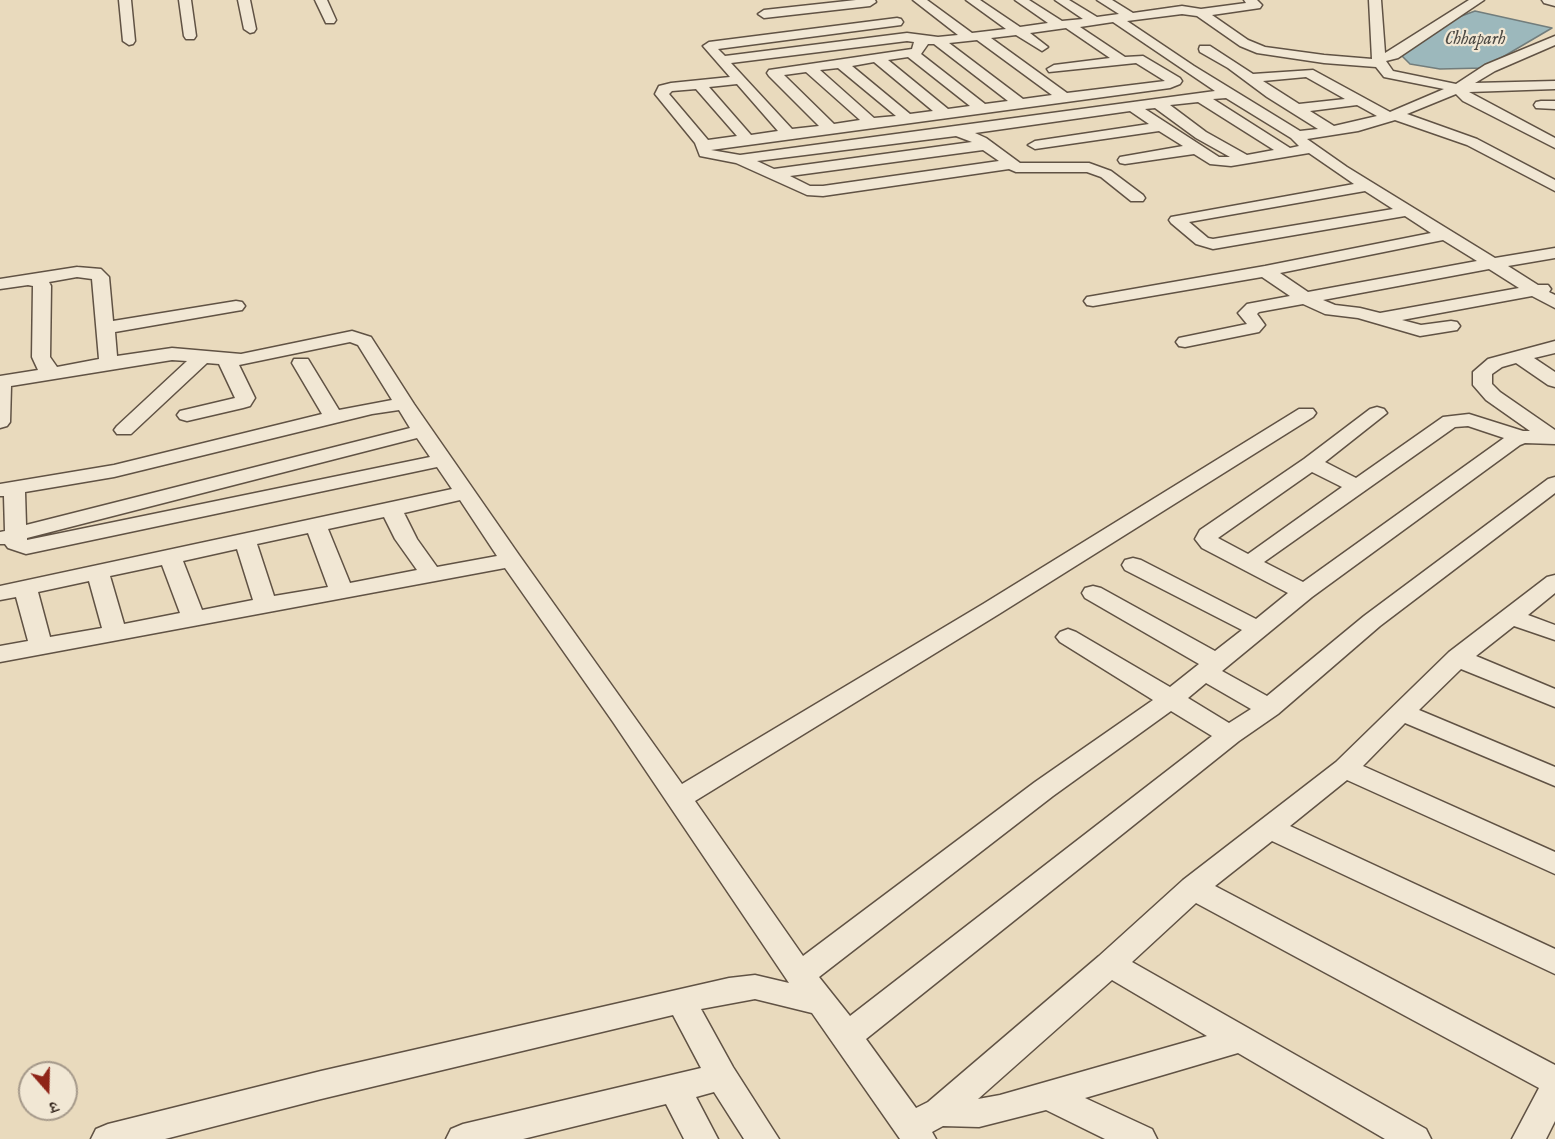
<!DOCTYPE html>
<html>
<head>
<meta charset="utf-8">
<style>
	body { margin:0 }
	#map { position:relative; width:1555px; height:1139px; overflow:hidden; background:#e9dabd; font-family:"IM FELL English","Noto Serif Devanagari",serif }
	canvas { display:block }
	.north { position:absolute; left:18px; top:1061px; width:60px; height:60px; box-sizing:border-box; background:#f1e7d4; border:2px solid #a5998a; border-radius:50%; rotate:160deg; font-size:16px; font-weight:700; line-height:24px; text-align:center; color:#33251c }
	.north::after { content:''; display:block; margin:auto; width:21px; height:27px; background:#8f2418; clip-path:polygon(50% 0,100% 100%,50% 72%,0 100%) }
</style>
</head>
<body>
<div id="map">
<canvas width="1555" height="1139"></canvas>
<div class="north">उ</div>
</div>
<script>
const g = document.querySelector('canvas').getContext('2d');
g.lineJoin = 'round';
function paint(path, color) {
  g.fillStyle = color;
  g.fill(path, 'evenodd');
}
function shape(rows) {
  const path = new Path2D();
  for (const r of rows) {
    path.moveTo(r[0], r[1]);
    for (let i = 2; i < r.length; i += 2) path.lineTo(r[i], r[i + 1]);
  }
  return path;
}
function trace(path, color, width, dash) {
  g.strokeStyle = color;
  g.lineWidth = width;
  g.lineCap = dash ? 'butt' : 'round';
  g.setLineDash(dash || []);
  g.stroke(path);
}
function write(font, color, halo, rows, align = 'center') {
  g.font = font + ' "IM FELL English",serif';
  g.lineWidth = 4.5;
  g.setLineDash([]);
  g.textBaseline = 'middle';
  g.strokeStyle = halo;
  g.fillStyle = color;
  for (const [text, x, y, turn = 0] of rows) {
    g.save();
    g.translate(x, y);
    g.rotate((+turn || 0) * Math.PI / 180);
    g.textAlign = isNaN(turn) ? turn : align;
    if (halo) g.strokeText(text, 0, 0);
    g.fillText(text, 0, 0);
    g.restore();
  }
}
const water = shape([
	[1475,11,1552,28,1484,68,1440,69,1410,64,1398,52,1421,31,1475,11]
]);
const minor = shape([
	[119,0,131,0,135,41,133,44,129,45,123,41,119,0],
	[179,0,191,0,196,36,194,39,186,39,184,36,179,0],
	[238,0,250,0,256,29,254,32,250,33,244,29,238,0],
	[315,0,327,0,336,20,334,23,326,23,315,0],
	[856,0,875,0,876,2,870,6,764,18,758,14,764,10,856,0],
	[913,0,927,0,972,33,1006,29,966,0,980,0,1020,27,1048,23,1015,0,1029,0,1062,21,1083,19,1055,0,1069,0,1097,17,1119,14,1097,0,1112,0,1133,13,1182,6,1201,9,1246,3,1244,0,1257,0,1262,5,1260,8,1212,15,1248,40,1265,47,1324,55,1372,59,1369,0,1381,0,1385,53,1469,0,1484,0,1398,58,1386,61,1393,71,1456,84,1485,65,1555,36,1555,45,1495,71,1475,83,1555,81,1555,89,1469,92,1555,138,1555,148,1463,101,1456,94,1407,114,1477,139,1555,180,1555,191,1467,145,1395,120,1358,131,1307,139,1347,167,1495,258,1555,248,1555,258,1508,266,1538,285,1548,285,1551,289,1549,292,1555,295,1555,308,1532,296,1402,320,1421,325,1451,321,1457,322,1460,326,1457,330,1420,336,1358,318,1325,314,1303,304,1259,312,1257,314,1265,325,1259,332,1185,347,1179,346,1176,342,1179,338,1247,324,1238,313,1247,304,1290,296,1262,277,1093,306,1087,305,1084,301,1087,297,1093,296,1265,266,1431,233,1405,216,1213,249,1196,244,1171,223,1169,220,1171,217,1354,184,1309,153,1231,166,1210,164,1194,154,1125,164,1120,163,1118,160,1120,157,1183,146,1159,131,1035,149,1028,145,1035,141,1149,124,1130,111,975,133,986,138,1020,163,1089,163,1111,171,1143,195,1145,198,1143,201,1131,201,1101,177,1087,172,1016,172,1009,169,823,196,807,195,736,163,700,156,695,143,655,94,659,86,671,83,730,77,703,46,709,42,897,18,901,19,903,22,901,25,718,49,725,56,907,33,938,37,958,35,913,0],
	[1182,14,1197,16,1240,46,1257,53,1324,63,1376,67,1384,77,1444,89,1390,112,1313,70,1253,74,1210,46,1200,46,1199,49,1200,52,1228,68,1267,97,1318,129,1300,131,1194,66,1127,21,1182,14],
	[1113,22,1215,91,740,155,711,150,1170,88,1180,84,1182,81,1180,78,1143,56,1125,57,1080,27,1113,22],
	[1066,28,1110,58,1054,65,1047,69,1049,72,1136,63,1165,81,1067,93,991,38,1016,35,1042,51,1048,47,1030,33,1066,28],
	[977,40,1052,95,1023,99,949,43,977,40],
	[907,41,914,42,912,49,769,70,767,73,769,76,819,126,792,129,731,63,907,41],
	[928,44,934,44,1008,101,985,104,921,54,928,44],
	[908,57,970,106,948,109,888,60,908,57],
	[874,62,933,111,910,114,852,66,874,62],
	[838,68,896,116,874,118,820,70,838,68],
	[806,72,860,120,834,124,784,75,806,72],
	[1306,77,1345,99,1299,104,1263,81,1306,77],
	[737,84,778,131,751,135,709,87,737,84],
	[696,89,737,136,708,140,669,94,672,91,696,89],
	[1226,98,1291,138,1299,146,1290,148,1213,99,1226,98],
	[1198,102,1274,150,1247,155,1206,132,1170,105,1198,102],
	[1357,105,1377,116,1334,126,1310,111,1357,105],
	[1155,108,1196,138,1230,157,1219,157,1145,109,1155,108],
	[956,136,972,142,774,169,757,161,956,136],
	[983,150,999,161,823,186,810,186,790,176,983,150],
	[1365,191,1393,209,1213,239,1208,238,1189,222,1365,191],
	[1443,240,1477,261,1308,292,1280,273,1443,240],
	[1489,269,1519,288,1380,313,1360,308,1335,305,1323,300,1489,269],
	[1542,0,1555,0,1555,6,1544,3,1542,0],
	[1541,101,1555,101,1555,109,1536,108,1534,105,1536,102,1541,101],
	[77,267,101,269,109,277,113,321,236,301,242,302,245,306,242,310,236,311,115,332,117,356,172,348,241,354,352,331,371,337,414,404,519,555,682,784,983,604,1299,409,1313,409,1316,413,1313,417,999,614,695,801,803,956,1035,782,1153,700,1060,642,1056,637,1060,632,1068,629,1076,632,1170,687,1199,664,1085,598,1082,593,1085,588,1093,586,1101,588,1215,651,1242,630,1125,570,1122,565,1125,560,1133,558,1141,560,1256,619,1288,593,1202,548,1195,539,1200,530,1304,459,1370,409,1377,407,1384,409,1387,413,1325,462,1356,478,1443,417,1469,414,1523,431,1530,431,1486,400,1473,385,1473,372,1488,359,1555,341,1555,353,1534,358,1555,372,1555,387,1548,385,1516,363,1502,367,1492,374,1492,384,1500,392,1555,430,1555,444,1525,443,1520,445,1312,597,1222,671,1267,696,1364,616,1548,479,1555,477,1555,493,1380,626,1278,714,1239,741,866,1039,916,1108,928,1102,1099,956,1183,880,1336,762,1449,652,1547,577,1555,575,1555,593,1528,615,1555,625,1555,640,1514,626,1476,656,1555,689,1555,707,1461,669,1419,710,1555,767,1555,786,1405,723,1363,766,1555,852,1555,874,1347,780,1290,826,1555,949,1555,974,1272,841,1215,886,1555,1065,1555,1121,1546,1139,1512,1139,1539,1088,1196,903,1132,962,1426,1129,1431,1139,1385,1139,1238,1053,1085,1098,1152,1129,1157,1139,1105,1139,1046,1110,979,1127,943,1126,932,1132,936,1139,900,1139,812,1013,755,999,701,1009,733,1067,779,1139,744,1139,714,1092,696,1097,718,1139,684,1139,666,1104,523,1139,446,1139,451,1129,463,1124,701,1068,673,1015,321,1099,165,1139,91,1139,96,1129,108,1124,321,1071,729,978,755,975,789,983,613,722,505,568,0,662,0,646,28,641,16,597,0,600,0,586,452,489,437,467,26,554,8,548,5,544,0,544,0,532,5,531,4,496,0,496,0,484,114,465,322,414,292,363,294,359,308,359,339,410,392,400,358,345,350,342,239,365,255,398,250,406,243,408,187,421,180,419,177,415,180,411,235,398,219,364,207,363,131,434,117,434,114,430,117,426,187,361,172,360,11,386,10,422,7,426,0,428,0,376,38,370,32,357,33,286,28,285,0,289,0,279,77,267],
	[77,277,92,279,99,359,57,367,50,357,51,286,49,282,77,277],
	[399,410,410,428,26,525,25,492,114,477,372,414,399,410],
	[1468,426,1504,438,1303,582,1264,562,1455,427,1468,426],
	[417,438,430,457,27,540,27,538,417,438],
	[1312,472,1342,487,1248,554,1218,538,1312,472],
	[460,500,497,556,437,567,417,539,404,513,460,500],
	[384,517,395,539,417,570,350,583,328,529,384,517],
	[308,533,328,587,274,596,257,544,308,533],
	[237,549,253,600,202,610,183,561,237,549],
	[162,565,180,613,124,624,110,576,162,565],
	[89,581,102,628,50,637,38,592,89,581],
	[1206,683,1251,709,1229,723,1188,698,1206,683],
	[1171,711,1212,736,850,1016,819,977,1053,796,1171,711],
	[1112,980,1207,1036,1000,1095,978,1099,1112,980]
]);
const farWaternames = [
	["Chhaparh",1475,40]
];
paint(water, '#9cb8bc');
trace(water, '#727d7c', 1.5);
trace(minor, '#605244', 3);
paint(minor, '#f1e7d4');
write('italic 18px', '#4d4a44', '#f1e7d4', farWaternames);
</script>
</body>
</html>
